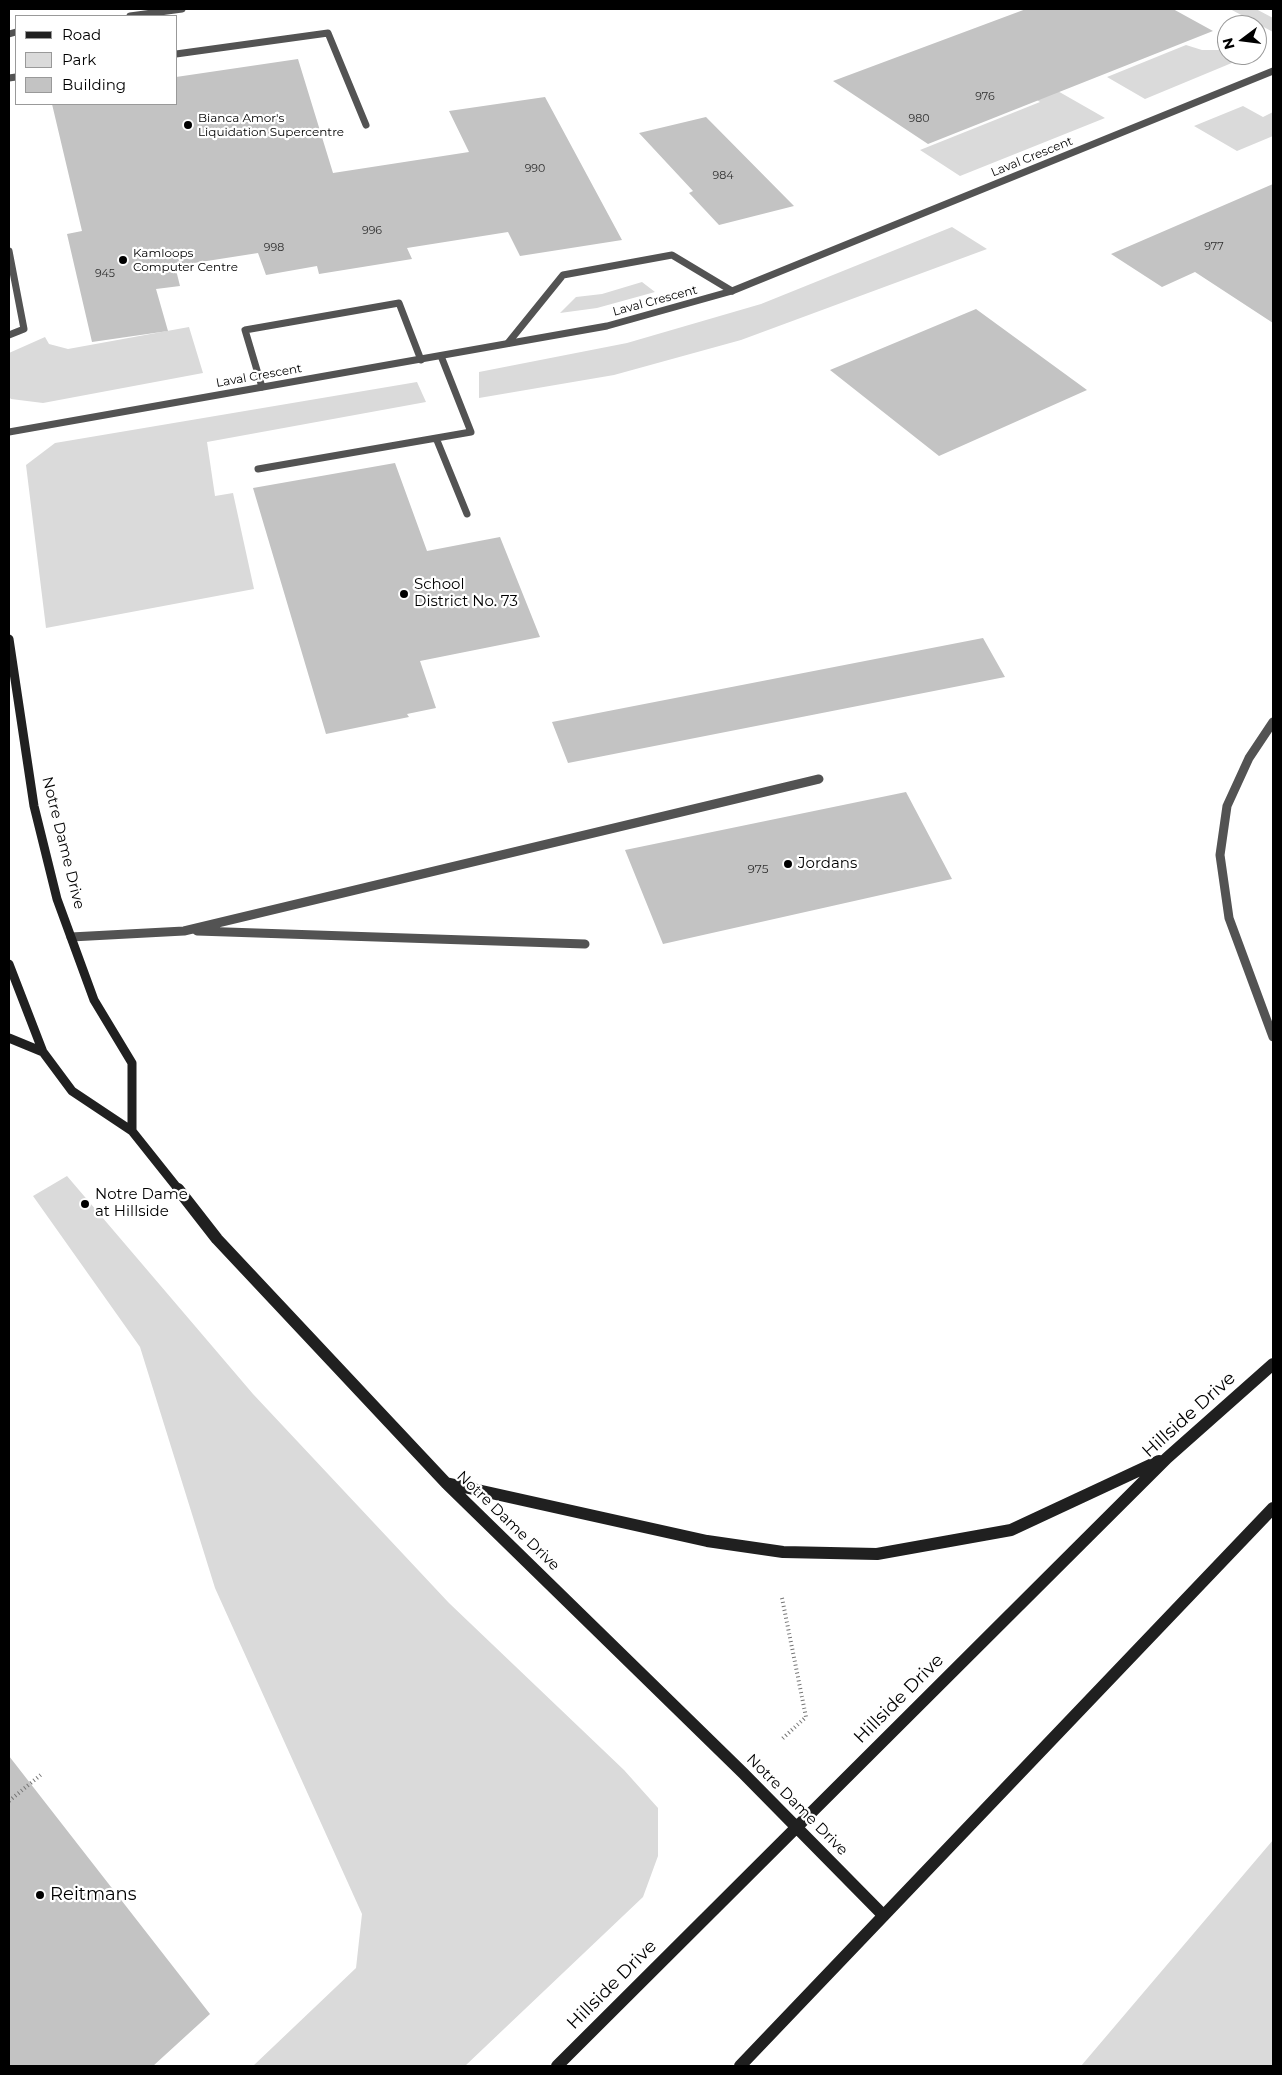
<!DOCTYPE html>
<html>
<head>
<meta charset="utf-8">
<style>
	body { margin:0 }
	#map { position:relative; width:1282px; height:2075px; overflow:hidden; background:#fff; font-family:Montserrat,sans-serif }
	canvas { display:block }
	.frame { position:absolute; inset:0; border:10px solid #000; pointer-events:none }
	.legend { position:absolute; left:15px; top:15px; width:162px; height:90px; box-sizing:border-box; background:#fff; border:1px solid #999; margin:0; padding:6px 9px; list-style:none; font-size:15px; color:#000 }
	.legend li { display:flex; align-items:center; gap:10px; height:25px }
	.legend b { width:25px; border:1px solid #999 }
	.north { position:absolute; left:1217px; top:15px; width:50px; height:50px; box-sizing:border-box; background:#fff; border:1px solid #999; border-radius:50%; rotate:255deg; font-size:14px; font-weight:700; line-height:20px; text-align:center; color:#000 }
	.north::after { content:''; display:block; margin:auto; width:18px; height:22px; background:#000; clip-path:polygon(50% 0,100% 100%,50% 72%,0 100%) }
</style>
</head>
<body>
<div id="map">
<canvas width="1282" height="2075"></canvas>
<div class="frame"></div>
<ul class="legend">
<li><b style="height:6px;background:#202020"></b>Road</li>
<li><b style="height:14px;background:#dadada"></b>Park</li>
<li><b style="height:14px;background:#c3c3c3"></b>Building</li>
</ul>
<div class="north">N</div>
</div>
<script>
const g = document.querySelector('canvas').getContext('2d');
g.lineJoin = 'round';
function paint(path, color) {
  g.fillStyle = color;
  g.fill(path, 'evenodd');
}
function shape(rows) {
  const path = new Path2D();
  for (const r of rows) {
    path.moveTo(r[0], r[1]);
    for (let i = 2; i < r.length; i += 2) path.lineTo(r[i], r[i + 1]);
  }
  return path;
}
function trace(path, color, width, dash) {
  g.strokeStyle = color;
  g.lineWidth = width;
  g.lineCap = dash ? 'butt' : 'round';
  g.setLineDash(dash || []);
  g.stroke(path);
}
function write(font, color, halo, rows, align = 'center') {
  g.font = font + ' Montserrat,sans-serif';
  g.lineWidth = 4.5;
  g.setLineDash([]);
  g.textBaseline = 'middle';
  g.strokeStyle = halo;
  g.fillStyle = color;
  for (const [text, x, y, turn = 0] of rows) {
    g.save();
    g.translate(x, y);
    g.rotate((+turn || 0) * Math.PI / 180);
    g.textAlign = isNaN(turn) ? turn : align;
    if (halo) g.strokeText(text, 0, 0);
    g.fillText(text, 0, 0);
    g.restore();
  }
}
const green = shape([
	[1230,9,1256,9,1273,18,1273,32],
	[970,41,1105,118,960,176,920,150,1040,102,952,47],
	[1227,44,1227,55,1251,55,1145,99,1107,77,1186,45,1202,50,1218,50],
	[1243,106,1263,117,1273,112,1273,136,1237,151,1194,126],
	[952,227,987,249,741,340,614,375,479,398,479,372,627,343,761,304],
	[642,282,655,292,597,308,560,313,576,297,602,294],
	[189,327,203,373,43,403,11,399,9,397,9,353,45,337,49,344,68,349],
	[417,382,426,402,207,442,215,496,233,493,254,589,46,628,26,465,55,443],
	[67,1176,253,1394,449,1603,624,1770,658,1808,658,1856,643,1897,465,2066,253,2066,356,1968,362,1914,215,1588,140,1347,33,1196],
	[1273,1840,1273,2066,1081,2066]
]);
const building = shape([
	[1026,9,1173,9,1213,31,928,144,833,81],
	[298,59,333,173,469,152,449,111,545,97,622,240,520,256,508,232,407,248,412,259,319,274,317,266,266,275,258,253,175,266,180,286,156,289,168,331,92,342,67,234,82,231,52,104,176,104,176,77],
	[706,117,794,206,719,225,689,193,693,191,639,133],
	[1273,184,1273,323,1195,272,1162,287,1111,254],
	[976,309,1087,390,939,456,830,370],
	[395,463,427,551,500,537,540,637,420,661,436,708,407,714,409,717,326,734,253,488],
	[983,638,1005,677,568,763,552,722],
	[906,792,952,879,663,944,625,850],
	[9,1756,210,2014,153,2066,9,2066]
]);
const path = shape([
	[782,1598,806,1717,782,1739],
	[9,1801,43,1773]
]);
const laneFar1 = shape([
	[130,16,182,9],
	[9,34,16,32],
	[176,54,328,33,366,125],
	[9,78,16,77],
	[9,251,24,329,9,335],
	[508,343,563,275,672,255,732,291],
	[262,387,245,330,399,303,421,360],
	[436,438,467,514],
	[258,469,471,432,441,356]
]);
const lane = shape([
	[197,931,585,944],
	[71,937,184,931,819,779]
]);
const streetFar1 = shape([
	[9,432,607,326,732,291,1273,71]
]);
const street = shape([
	[1273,722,1249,758,1227,806,1220,855,1229,918,1273,1037]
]);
const secondaryFar1 = shape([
	[9,639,34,806,57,899,94,1000,132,1063,132,1131],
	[9,964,43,1052,72,1091,132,1131,179,1190],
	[9,1038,43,1052]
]);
const secondary = shape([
	[178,1189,217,1239,446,1483,743,1773,883,1915],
	[446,1483,707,1541,783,1552,877,1554,1011,1530,1159,1461],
	[557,2066,1167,1458,1273,1364],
	[740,2066,1273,1508]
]);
const markers = [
	[188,125,5,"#000"],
	[123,260,5,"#000"],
	[404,594,5,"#000"],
	[788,864,5,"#000"],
	[85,1204,5,"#000"],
	[40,1895,5,"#000"]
];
const farNumbernames = [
	["976",985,97],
	["980",919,119],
	["990",535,169],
	["984",723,176],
	["996",372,231],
	["977",1214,247],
	["998",274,248],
	["945",105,274]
];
const farPoinames = [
	["Bianca Amor's",198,118],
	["Liquidation Supercentre",198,132],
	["Kamloops",133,253],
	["Computer Centre",133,267]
];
const farStreetnames = [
	["Laval Crescent",1032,157,-22],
	["Laval Crescent",655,301,-15],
	["Laval Crescent",259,376,-10]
];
const numberNames = [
	["975",758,869]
];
const poiNames = [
	["School",414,585],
	["District No. 73",414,602],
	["Jordans",798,864],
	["Notre Dame",95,1195],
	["at Hillside",95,1212]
];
const streetNames = [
	["Notre Dame Drive",63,843,76],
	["Notre Dame Drive",508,1521,44],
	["Notre Dame Drive",797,1805,45]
];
const nearStreetnames = [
	["Hillside Drive",1189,1415,-42],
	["Hillside Drive",899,1699,-45],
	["Hillside Drive",612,1985,-45]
];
const nearPoinames = [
	["Reitmans",50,1895]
];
paint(green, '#dadada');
paint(building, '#c3c3c3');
trace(path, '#757575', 4, [1, 3]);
trace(laneFar1, '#535353', 7);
trace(lane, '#535353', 9);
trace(streetFar1, '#535353', 7);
trace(street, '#535353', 9);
trace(secondaryFar1, '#202020', 9);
trace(secondary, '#202020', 12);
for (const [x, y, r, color] of markers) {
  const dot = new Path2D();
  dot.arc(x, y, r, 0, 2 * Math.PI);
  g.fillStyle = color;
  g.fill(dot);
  trace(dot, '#fff', 2);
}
write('11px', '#313131', null, farNumbernames);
write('12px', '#000', '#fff', farPoinames, 'left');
write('12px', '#000', '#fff', farStreetnames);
write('12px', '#313131', null, numberNames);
write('15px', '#000', '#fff', poiNames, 'left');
write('15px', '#000', '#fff', streetNames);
write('18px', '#000', '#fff', nearStreetnames);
write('18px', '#000', '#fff', nearPoinames, 'left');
</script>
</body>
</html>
